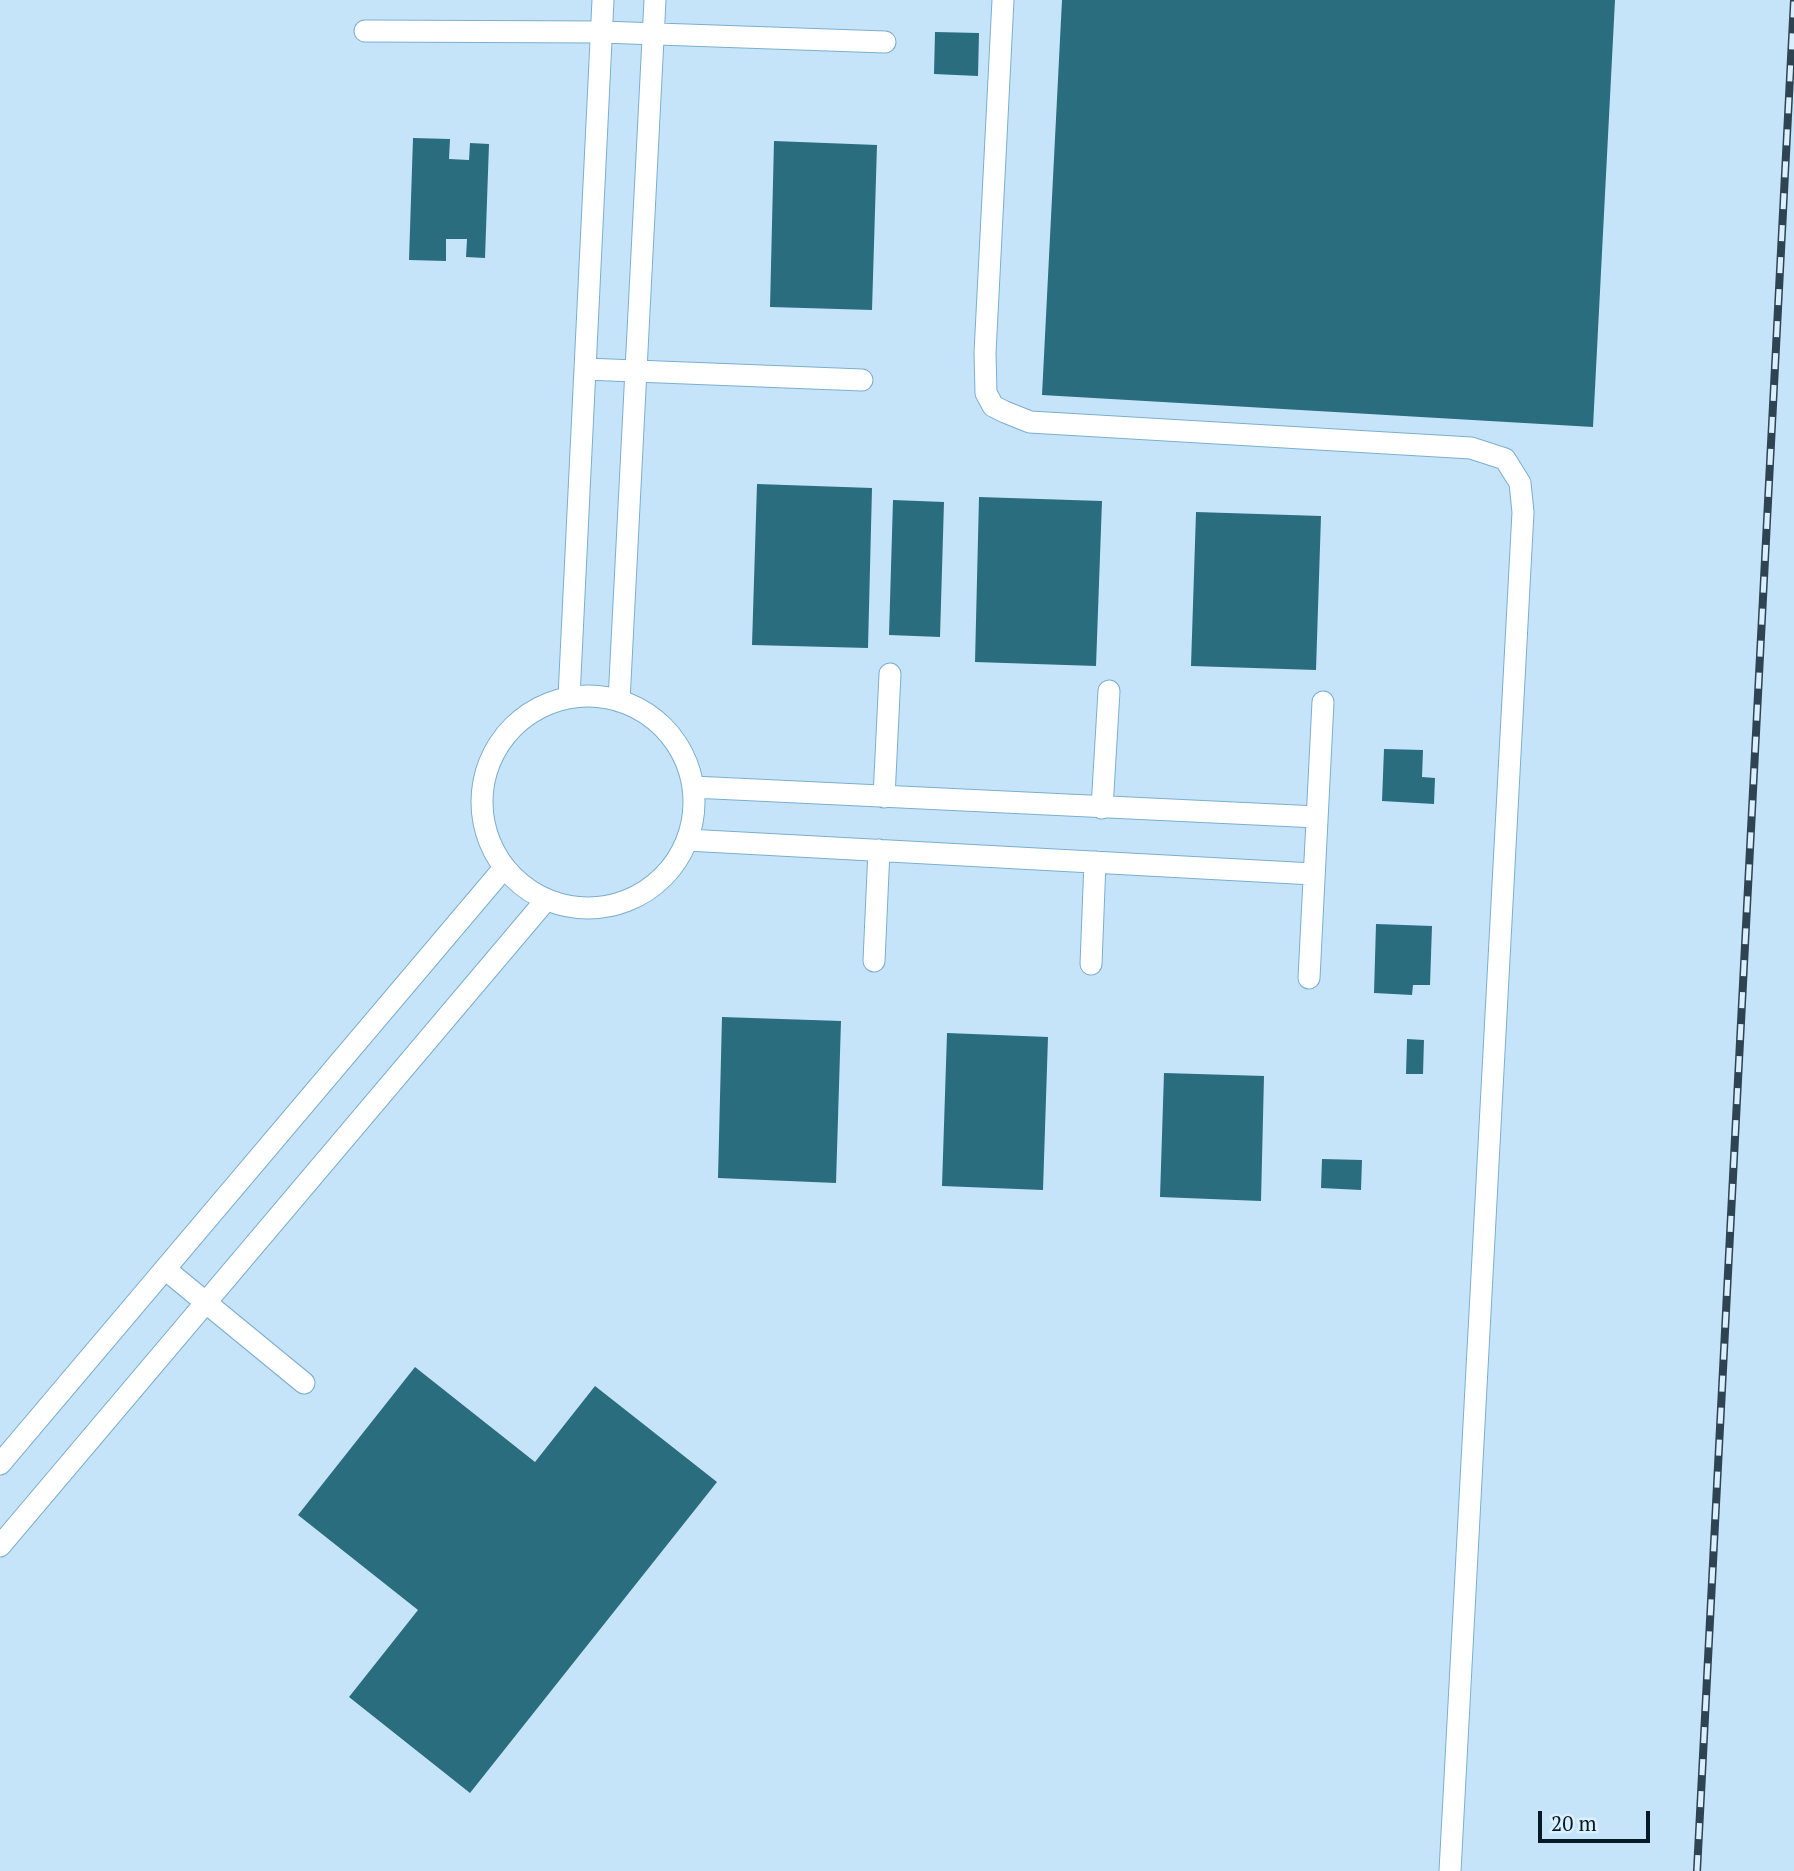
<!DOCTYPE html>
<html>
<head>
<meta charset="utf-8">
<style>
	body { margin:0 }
	#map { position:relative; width:1794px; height:1871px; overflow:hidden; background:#c6e4f9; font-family:"PT Serif",serif }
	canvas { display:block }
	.scale { position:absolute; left:1538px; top:1811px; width:112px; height:32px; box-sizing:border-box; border:4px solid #061a26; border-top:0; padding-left:9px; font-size:21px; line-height:24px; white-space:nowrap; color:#061a26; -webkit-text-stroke:5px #dbf0fe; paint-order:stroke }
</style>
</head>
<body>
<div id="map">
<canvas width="1794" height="1871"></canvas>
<div class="scale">20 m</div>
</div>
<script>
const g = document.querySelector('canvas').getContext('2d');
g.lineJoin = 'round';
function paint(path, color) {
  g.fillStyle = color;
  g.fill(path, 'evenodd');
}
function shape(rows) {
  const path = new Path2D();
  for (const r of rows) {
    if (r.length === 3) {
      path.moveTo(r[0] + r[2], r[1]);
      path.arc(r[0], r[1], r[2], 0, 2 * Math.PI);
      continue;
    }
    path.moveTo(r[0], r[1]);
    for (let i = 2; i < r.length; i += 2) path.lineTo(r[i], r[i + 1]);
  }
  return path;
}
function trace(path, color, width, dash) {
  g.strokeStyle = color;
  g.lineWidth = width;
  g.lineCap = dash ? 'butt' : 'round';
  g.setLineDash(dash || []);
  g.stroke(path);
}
const building = shape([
	[1062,0,1615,0,1593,427,1042,395],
	[935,32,979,33,978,76,934,74],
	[413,138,450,139,449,159,469,160,470,143,489,144,485,258,466,257,467,239,446,239,446,261,409,260],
	[774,141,877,145,872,310,770,307],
	[757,484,872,488,868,648,752,645],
	[979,497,1102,501,1096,666,975,662],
	[893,500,944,502,940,637,889,635],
	[1196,512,1321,516,1316,670,1191,666],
	[1384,749,1423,750,1422,777,1435,778,1434,804,1382,801],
	[1376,924,1432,926,1430,985,1413,985,1412,995,1374,993],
	[722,1017,841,1021,836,1183,718,1178],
	[947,1033,1048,1037,1043,1190,942,1186],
	[1407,1039,1424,1040,1423,1074,1406,1074],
	[1164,1073,1264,1076,1261,1201,1160,1197],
	[1322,1159,1362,1160,1361,1190,1321,1188],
	[415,1367,535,1462,595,1386,717,1482,470,1793,349,1697,418,1610,298,1515]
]);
const service = shape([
	[1003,0,985,353,986,393,993,406,1005,412,1030,422,1471,448,1505,459,1520,483,1523,512,1450,1871],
	[365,31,601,32,885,42],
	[585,369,862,380],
	[588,802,106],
	[569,697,603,0],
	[619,701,655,0],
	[693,787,1317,817],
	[884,797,890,674],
	[1102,808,1109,691],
	[687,840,1313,874],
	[874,961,879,850],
	[1091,964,1095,862],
	[1309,978,1323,702],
	[165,1269,304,1383],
	[0,1464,504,868],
	[0,1546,546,900]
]);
const rail = shape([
	[1697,1871,1794,0]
]);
paint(building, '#2a6d7e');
trace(service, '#7caecf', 23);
trace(service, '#fff', 21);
trace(rail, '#2e4452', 8);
trace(rail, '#dbf0fe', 5, [16]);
</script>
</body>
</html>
